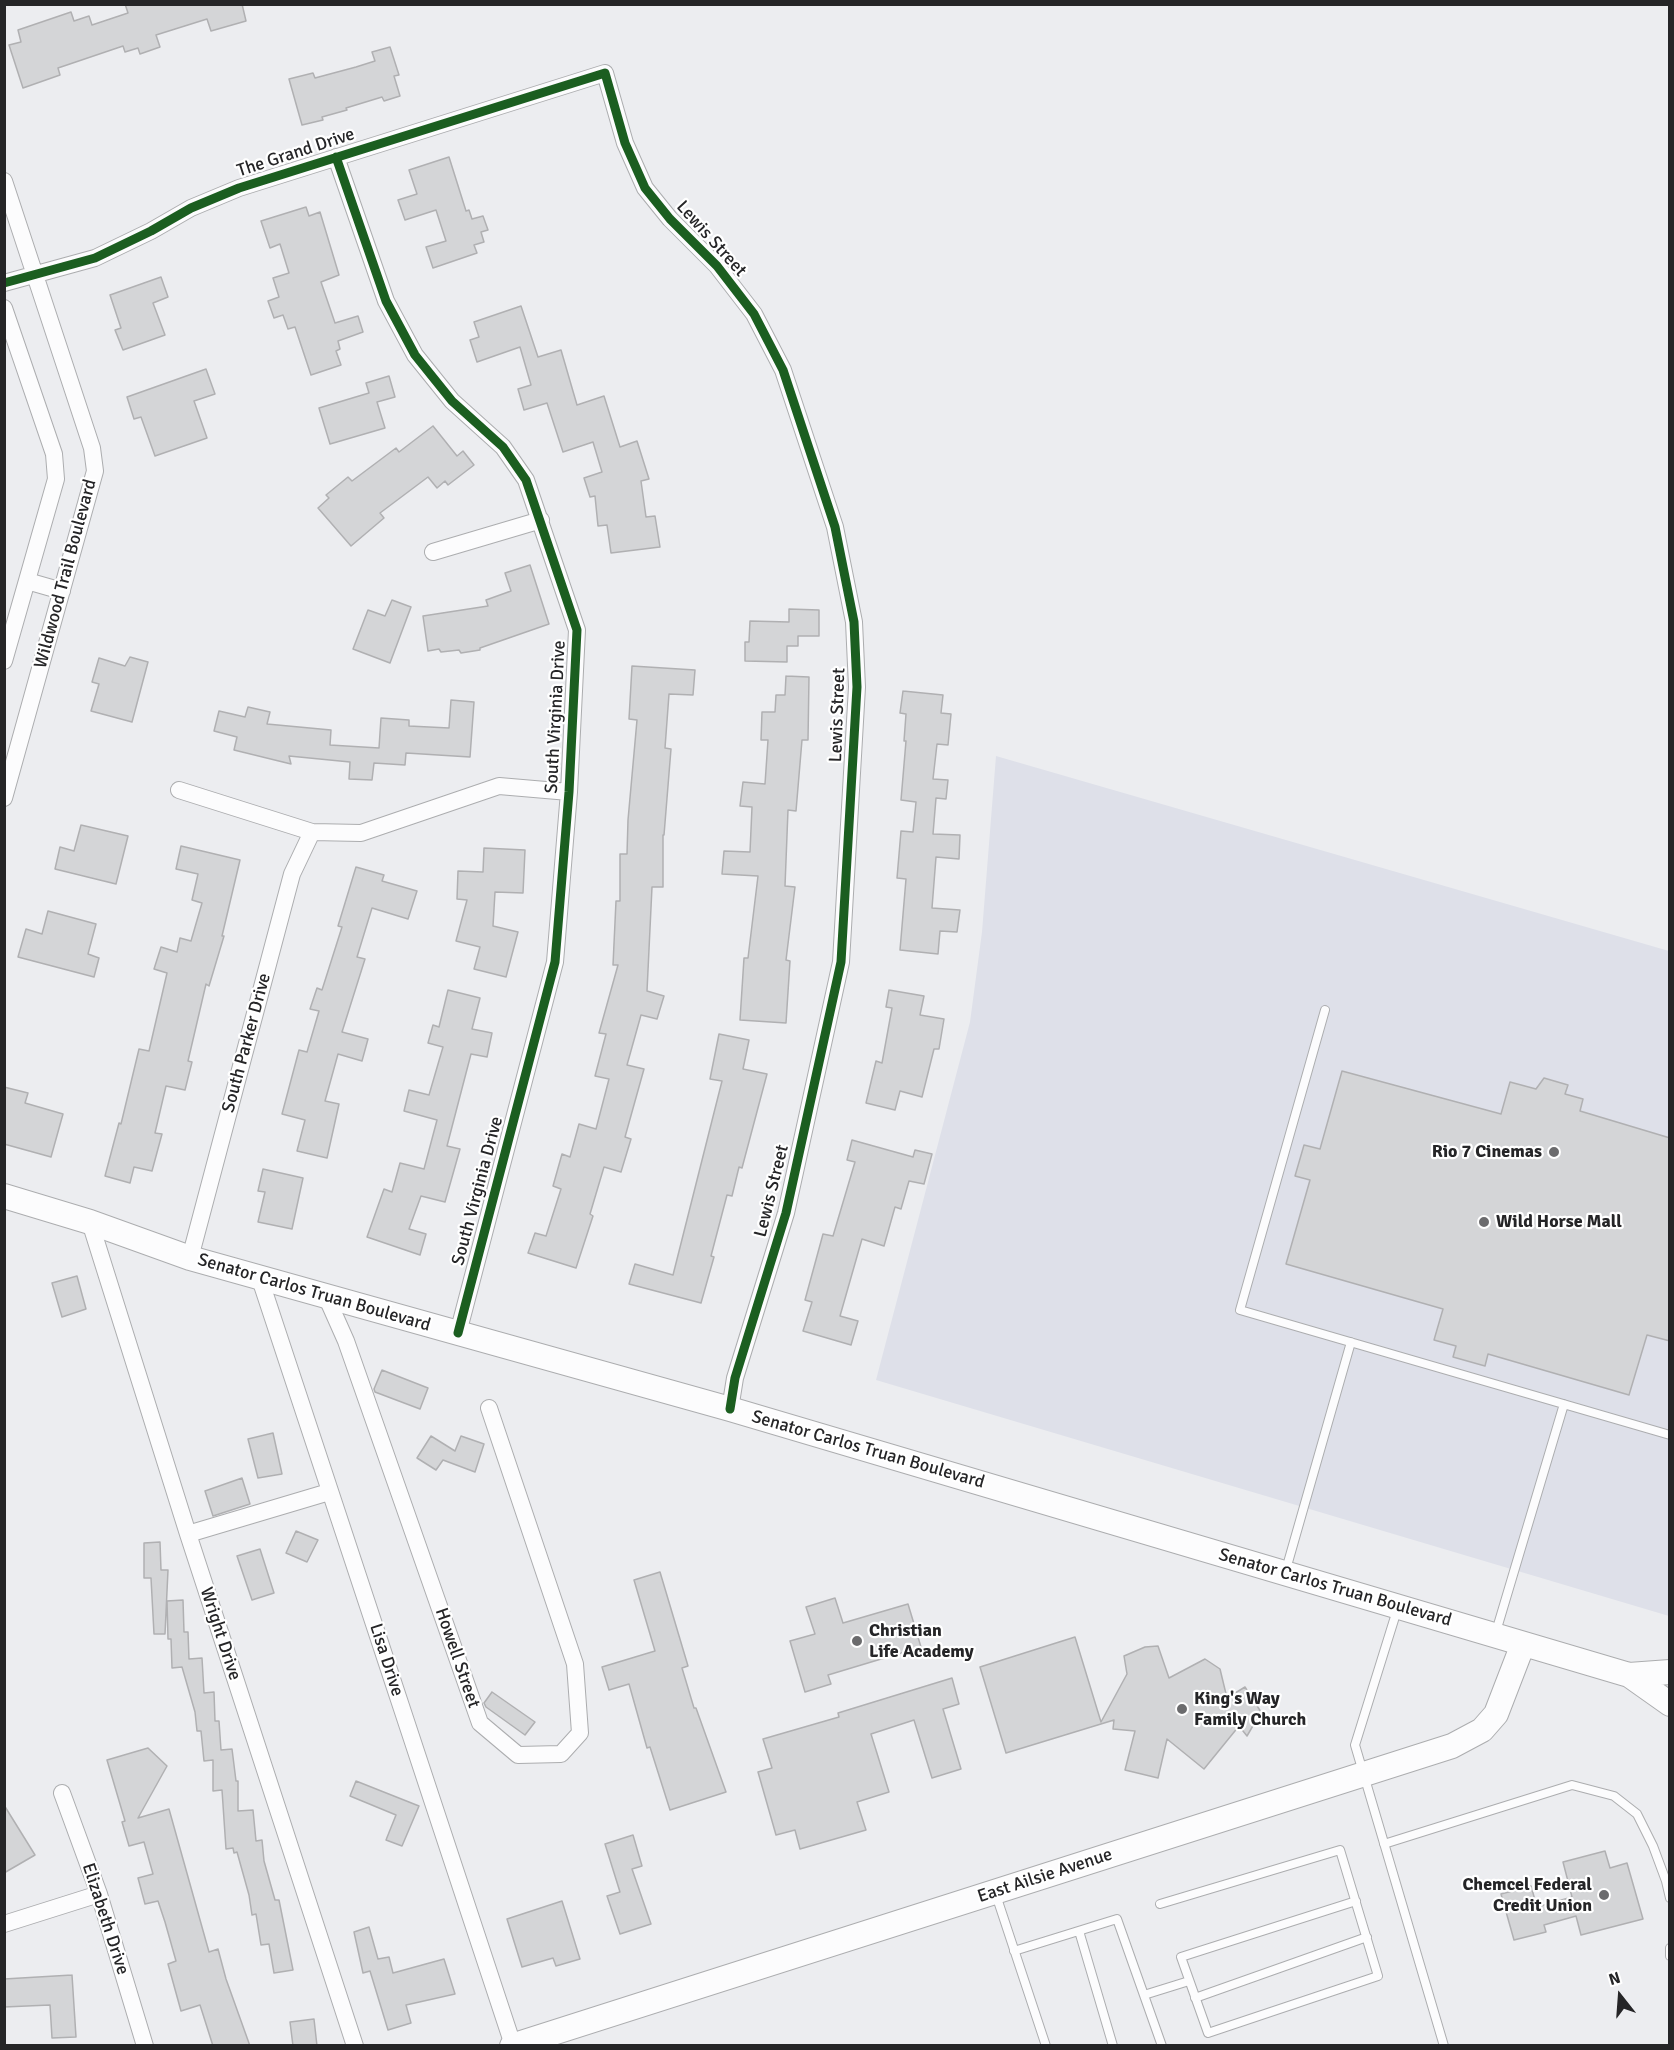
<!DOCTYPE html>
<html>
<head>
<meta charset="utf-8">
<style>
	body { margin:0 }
	#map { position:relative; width:1674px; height:2050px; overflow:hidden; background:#ecedf0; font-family:Signika,sans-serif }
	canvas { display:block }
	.frame { position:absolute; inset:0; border:6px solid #252527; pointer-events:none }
	.north { position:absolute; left:1590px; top:1966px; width:60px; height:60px; -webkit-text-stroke:4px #fff; paint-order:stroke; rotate:343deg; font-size:16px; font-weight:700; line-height:24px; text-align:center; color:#252527 }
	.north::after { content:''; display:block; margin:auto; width:21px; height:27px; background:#252527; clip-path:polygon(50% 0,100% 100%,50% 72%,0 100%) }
</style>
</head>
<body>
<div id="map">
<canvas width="1674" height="2050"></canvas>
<div class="frame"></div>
<div class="north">N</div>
</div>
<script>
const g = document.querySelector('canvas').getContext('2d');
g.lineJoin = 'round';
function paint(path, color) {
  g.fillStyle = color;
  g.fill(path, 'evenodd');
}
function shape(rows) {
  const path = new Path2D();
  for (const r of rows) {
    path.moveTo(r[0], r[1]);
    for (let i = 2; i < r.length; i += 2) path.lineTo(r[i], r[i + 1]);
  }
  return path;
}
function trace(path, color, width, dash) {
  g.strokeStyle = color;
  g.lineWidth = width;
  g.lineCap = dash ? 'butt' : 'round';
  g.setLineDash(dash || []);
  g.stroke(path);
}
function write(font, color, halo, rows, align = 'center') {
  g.font = font + ' Signika,sans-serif';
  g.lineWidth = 4.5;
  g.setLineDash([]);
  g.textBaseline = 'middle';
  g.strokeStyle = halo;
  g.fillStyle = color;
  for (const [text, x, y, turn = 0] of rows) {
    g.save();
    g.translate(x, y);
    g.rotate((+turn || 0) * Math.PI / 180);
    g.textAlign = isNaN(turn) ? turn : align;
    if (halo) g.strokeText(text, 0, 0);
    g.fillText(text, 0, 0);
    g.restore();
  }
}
const built = shape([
	[996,756,1669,951,1669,1616,876,1380,970,1022,982,932]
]);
const building = shape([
	[125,4,242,4,246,21,211,31,207,19,156,35,160,47,140,54,138,48,125,52,123,46,58,68,60,75,23,88,9,45,21,42,18,30,71,12,74,21,89,16,92,25,128,13,125,4],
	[390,47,399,75,394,76,400,96,384,101,382,97,346,108,347,110,322,117,323,120,302,125,289,79,313,73,315,78,356,67,375,61,372,52,390,47],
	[449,157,466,211,469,210,472,219,483,216,488,230,481,232,484,242,474,245,477,253,433,268,426,247,446,241,436,210,405,220,398,200,417,194,409,170,449,157],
	[306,207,309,216,320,212,339,275,321,282,335,323,358,316,363,332,338,341,340,349,336,351,341,365,311,375,295,327,288,329,283,315,274,318,268,301,279,297,273,278,289,273,280,244,270,248,261,221,306,207],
	[161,277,168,297,153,303,165,335,123,350,115,330,121,328,110,295,161,277],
	[521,306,538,357,561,350,577,405,604,396,620,447,637,441,649,479,641,481,646,517,655,516,660,547,611,553,607,525,598,526,595,496,590,497,584,478,602,472,593,442,563,452,547,403,524,410,518,389,531,385,520,347,477,362,470,340,479,337,474,322,521,306],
	[206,369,215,394,194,401,207,438,155,456,141,417,134,419,127,397,206,369],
	[389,376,395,397,377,402,385,428,330,444,319,408,369,393,366,383,389,376],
	[433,426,457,456,463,451,474,465,448,485,445,481,437,488,428,477,380,513,384,518,351,546,318,508,329,498,326,495,348,477,352,481,396,448,399,452,433,426],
	[530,565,549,624,480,648,480,650,461,653,459,650,441,652,439,649,428,651,423,616,488,606,486,600,511,591,505,573,530,565],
	[392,600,411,607,390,663,353,649,368,610,385,616,392,600],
	[789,609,819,610,819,636,798,636,798,646,787,646,787,662,745,661,745,642,749,642,750,621,789,622,789,609],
	[130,657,148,662,132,722,91,711,99,684,92,682,99,658,125,666,130,657],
	[632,666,695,670,693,695,669,694,665,748,671,749,664,835,663,835,663,887,652,887,647,991,664,996,657,1019,641,1015,627,1065,644,1069,625,1137,631,1139,621,1172,604,1167,590,1214,593,1216,576,1268,528,1253,535,1233,546,1236,561,1189,553,1186,562,1154,570,1157,579,1124,596,1129,609,1079,595,1076,606,1034,599,1033,618,965,613,965,616,901,620,901,620,854,627,854,628,820,637,720,629,719,632,666],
	[786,676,809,677,808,740,802,740,796,811,788,810,785,886,795,887,786,960,790,961,786,1023,740,1020,744,958,748,958,758,876,722,874,724,851,750,852,752,807,740,806,743,782,765,784,768,740,761,740,762,712,775,712,776,695,785,695,786,676],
	[903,691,943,695,941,713,951,714,948,745,937,744,933,779,948,780,946,799,936,798,933,834,960,835,959,859,936,857,932,908,960,910,957,932,940,931,938,954,900,950,906,879,897,878,901,831,913,832,916,802,901,800,906,741,904,741,906,714,900,713,903,691],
	[451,700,474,702,470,757,406,753,405,765,374,763,372,780,349,779,350,762,289,756,291,764,234,750,237,737,214,731,219,711,245,717,248,707,270,712,267,724,331,730,330,745,379,748,381,718,409,720,409,726,449,728,451,700],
	[81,825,128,836,116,884,55,869,60,847,74,851,81,825],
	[181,846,240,860,222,936,224,936,209,986,206,984,188,1061,192,1062,185,1090,166,1086,155,1133,162,1134,152,1171,134,1167,130,1183,105,1176,119,1123,121,1124,139,1049,149,1051,167,973,154,969,161,947,177,952,180,938,191,941,202,903,192,900,198,874,176,869,181,846],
	[484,848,525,850,523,893,495,892,493,926,518,932,506,977,474,969,480,947,456,941,467,900,457,899,458,871,483,872,484,848],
	[356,867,384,875,382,881,417,891,408,919,372,908,357,957,365,959,342,1032,368,1039,362,1061,338,1054,325,1101,339,1104,327,1158,297,1151,305,1120,282,1114,299,1050,307,1052,319,1011,310,1009,317,988,322,990,342,927,338,926,356,867],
	[48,911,96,924,88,954,99,958,94,977,18,957,26,929,42,934,48,911],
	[448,990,480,998,472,1029,492,1033,487,1057,471,1054,447,1146,460,1149,445,1202,421,1196,409,1229,426,1234,420,1255,367,1237,384,1189,392,1192,400,1163,424,1169,437,1120,404,1111,409,1090,429,1095,443,1047,428,1043,433,1025,439,1027,448,990],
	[889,990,924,996,920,1015,944,1019,939,1049,934,1049,922,1097,900,1091,895,1110,866,1103,876,1061,882,1063,892,1008,886,1007,889,990],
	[719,1034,749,1040,743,1069,767,1074,742,1168,739,1167,732,1196,727,1195,711,1256,714,1257,701,1303,629,1284,635,1264,673,1275,722,1081,710,1079,719,1034],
	[1342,1071,1501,1114,1510,1082,1536,1089,1544,1078,1568,1085,1565,1094,1583,1099,1580,1111,1670,1138,1670,1341,1647,1335,1629,1395,1488,1354,1485,1366,1453,1357,1456,1346,1434,1340,1443,1309,1286,1264,1310,1180,1295,1176,1304,1145,1320,1149,1342,1071],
	[4,1087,28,1093,25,1103,63,1114,51,1157,4,1144,4,1087],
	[852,1140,913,1157,915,1150,932,1154,924,1184,909,1181,901,1209,895,1207,884,1246,862,1239,840,1316,858,1321,851,1345,803,1331,812,1302,805,1300,823,1234,833,1236,855,1162,847,1160,852,1140],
	[263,1169,303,1178,292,1229,258,1222,265,1192,258,1191,263,1169],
	[77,1276,86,1309,62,1317,52,1283,77,1276],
	[382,1370,428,1388,420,1409,375,1392,374,1389,382,1370],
	[273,1433,282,1474,258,1478,248,1439,273,1433],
	[431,1436,455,1451,461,1436,484,1444,475,1472,443,1460,436,1470,417,1458,431,1436],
	[242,1478,250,1504,213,1516,205,1491,242,1478],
	[296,1531,318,1540,307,1562,286,1553,296,1531],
	[160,1542,161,1570,168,1570,165,1634,154,1634,151,1578,144,1578,144,1543,160,1542],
	[260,1549,274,1593,252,1600,237,1556,260,1549],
	[660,1572,688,1666,682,1668,694,1708,696,1708,726,1792,670,1810,650,1747,647,1748,629,1684,609,1690,602,1667,655,1651,634,1580,660,1572],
	[835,1598,843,1623,908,1604,921,1647,828,1675,831,1684,805,1692,790,1641,815,1634,806,1607,835,1598],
	[183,1600,184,1632,188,1632,189,1659,202,1658,204,1693,214,1692,215,1721,219,1721,221,1750,232,1749,236,1781,238,1781,238,1811,253,1810,256,1841,262,1840,264,1861,275,1900,279,1900,293,1970,274,1973,269,1944,261,1945,256,1914,252,1915,249,1895,237,1852,234,1853,233,1848,226,1849,222,1790,213,1791,213,1760,204,1761,201,1731,197,1731,195,1712,182,1667,172,1668,171,1639,168,1639,167,1601,183,1600],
	[1075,1637,1101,1722,1127,1674,1124,1656,1145,1647,1158,1646,1169,1678,1205,1659,1220,1669,1227,1698,1245,1687,1261,1712,1247,1736,1239,1726,1204,1769,1167,1739,1158,1778,1125,1770,1135,1731,1113,1729,1114,1720,1006,1753,980,1667,1075,1637],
	[952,1678,959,1704,943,1709,961,1769,932,1778,914,1720,871,1734,889,1792,857,1802,866,1830,800,1849,795,1830,776,1835,758,1772,772,1768,763,1739,839,1717,838,1713,952,1678],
	[492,1692,535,1722,525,1735,486,1707,484,1703,492,1692],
	[148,1748,167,1766,138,1818,169,1809,209,1952,218,1949,226,1979,250,2046,213,2046,200,2005,181,2011,168,1964,176,1961,165,1922,158,1901,145,1904,138,1878,153,1874,144,1842,129,1846,122,1822,125,1821,107,1760,148,1748],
	[356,1781,419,1806,402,1846,386,1840,396,1815,350,1796,356,1781],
	[4,1805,35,1855,4,1873,4,1805],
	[633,1835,642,1866,632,1869,651,1924,620,1934,607,1896,620,1892,605,1844,633,1835],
	[1605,1851,1610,1868,1627,1863,1643,1919,1581,1935,1576,1916,1544,1925,1546,1932,1514,1940,1501,1894,1531,1886,1537,1907,1572,1897,1563,1862,1605,1851],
	[562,1901,580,1959,556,1966,553,1958,522,1967,507,1919,562,1901],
	[369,1927,378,1959,389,1957,393,1973,444,1959,455,1994,406,2005,411,2023,388,2030,370,1971,363,1973,354,1932,369,1927],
	[72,1975,76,2037,52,2038,50,2005,4,2007,4,1979,72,1975],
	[314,2019,317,2046,293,2046,290,2022,314,2019]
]);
const lane = shape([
	[1325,1010,1240,1310,1670,1435],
	[1285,1573,1351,1342],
	[1398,1607,1355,1745,1444,2046],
	[1495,1635,1564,1404],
	[1384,1844,1572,1785,1614,1796,1637,1814,1653,1846,1666,1881,1670,1898],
	[996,1895,1046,2046],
	[1160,1904,1340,1850,1378,1976,1208,2033,1181,1957,1356,1901],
	[1079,1931,1113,2046],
	[1670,1948,1670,1956],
	[1014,1951,1117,1919,1162,2046],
	[1144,1995,1189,1981],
	[1195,1998,1367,1937]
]);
const street = shape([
	[336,157,386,301,415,355,452,401,503,447,526,480,577,630,569,792,555,962,458,1333],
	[4,181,92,448,95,471,4,798],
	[4,283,95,258,151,231,191,208,239,188,605,73,625,143,645,188,670,219,717,266,754,314,783,370,835,527,854,622,857,687,841,962,786,1213,735,1378,730,1409],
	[4,308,54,454,56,479,4,661],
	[433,552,541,520],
	[27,581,62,591],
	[179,790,312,832,361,833,499,786,569,792],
	[90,1222,188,1534,355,2046],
	[190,1258,292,874,312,832],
	[259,1276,513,2045],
	[326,1296,346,1341,480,1723,518,1755,561,1754,580,1733,575,1664,489,1408],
	[188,1534,329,1492],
	[62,1793,99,1894,145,2046],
	[4,1924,99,1894]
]);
const secondary = shape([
	[4,1196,90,1222,190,1258,730,1409,1629,1675,1670,1704],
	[1629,1675,1670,1672],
	[512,2046,1452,1746,1482,1730,1496,1714,1523,1644]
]);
const cycleway = shape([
	[336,157,386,301,415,355,452,401,503,447,526,480,577,630,569,792,555,962,458,1333],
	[4,283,95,258,151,231,191,208,239,188,605,73,625,143,645,188,670,219,717,266,754,314,783,370,835,527,854,622,857,687,841,962,786,1213,735,1378,730,1409]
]);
const markers = [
	[1554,1152,6,"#6b6b6d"],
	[1484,1222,6,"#6b6b6d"],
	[857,1641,6,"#6b6b6d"],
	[1182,1709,6,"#6b6b6d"],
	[1604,1895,6,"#6b6b6d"]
];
const streetNames = [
	["The Grand Drive",296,153,-18],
	["Lewis Street",711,239,48],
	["Wildwood Trail Boulevard",66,574,-75],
	["Lewis Street",838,715,-88],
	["South Virginia Drive",556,717,-87],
	["South Parker Drive",247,1043,-75],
	["South Virginia Drive",478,1191,-75],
	["Lewis Street",772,1191,-76],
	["Senator Carlos Truan Boulevard",314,1293,16],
	["Senator Carlos Truan Boulevard",868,1450,16],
	["Senator Carlos Truan Boulevard",1335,1588,16],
	["Wright Drive",220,1634,72],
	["Howell Street",457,1658,71],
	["Lisa Drive",386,1660,72],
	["East Ailsie Avenue",1045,1876,-18],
	["Elizabeth Drive",105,1919,72]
];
const poiNames = [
	["Rio 7 Cinemas",1542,1152,"right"],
	["Wild Horse Mall",1496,1222],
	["Christian",869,1631],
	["Life Academy",869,1652],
	["King's Way",1194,1699],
	["Family Church",1194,1720],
	["Chemcel Federal",1592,1885,"right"],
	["Credit Union",1592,1906,"right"]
];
paint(built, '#dee0e9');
paint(building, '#d4d5d7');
trace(building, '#b0b0b2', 1.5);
trace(lane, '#acadaf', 10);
trace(street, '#acadaf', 18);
trace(secondary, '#acadaf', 26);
trace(lane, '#fcfcfd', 8);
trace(street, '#fcfcfd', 16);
trace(secondary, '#fcfcfd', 24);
trace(cycleway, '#1b5e20', 9);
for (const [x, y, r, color] of markers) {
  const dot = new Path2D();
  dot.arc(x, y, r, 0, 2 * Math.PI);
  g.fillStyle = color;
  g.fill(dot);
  trace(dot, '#fff', 2);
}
write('18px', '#252527', '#fff', streetNames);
write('bold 18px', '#252527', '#fff', poiNames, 'left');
</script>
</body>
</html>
